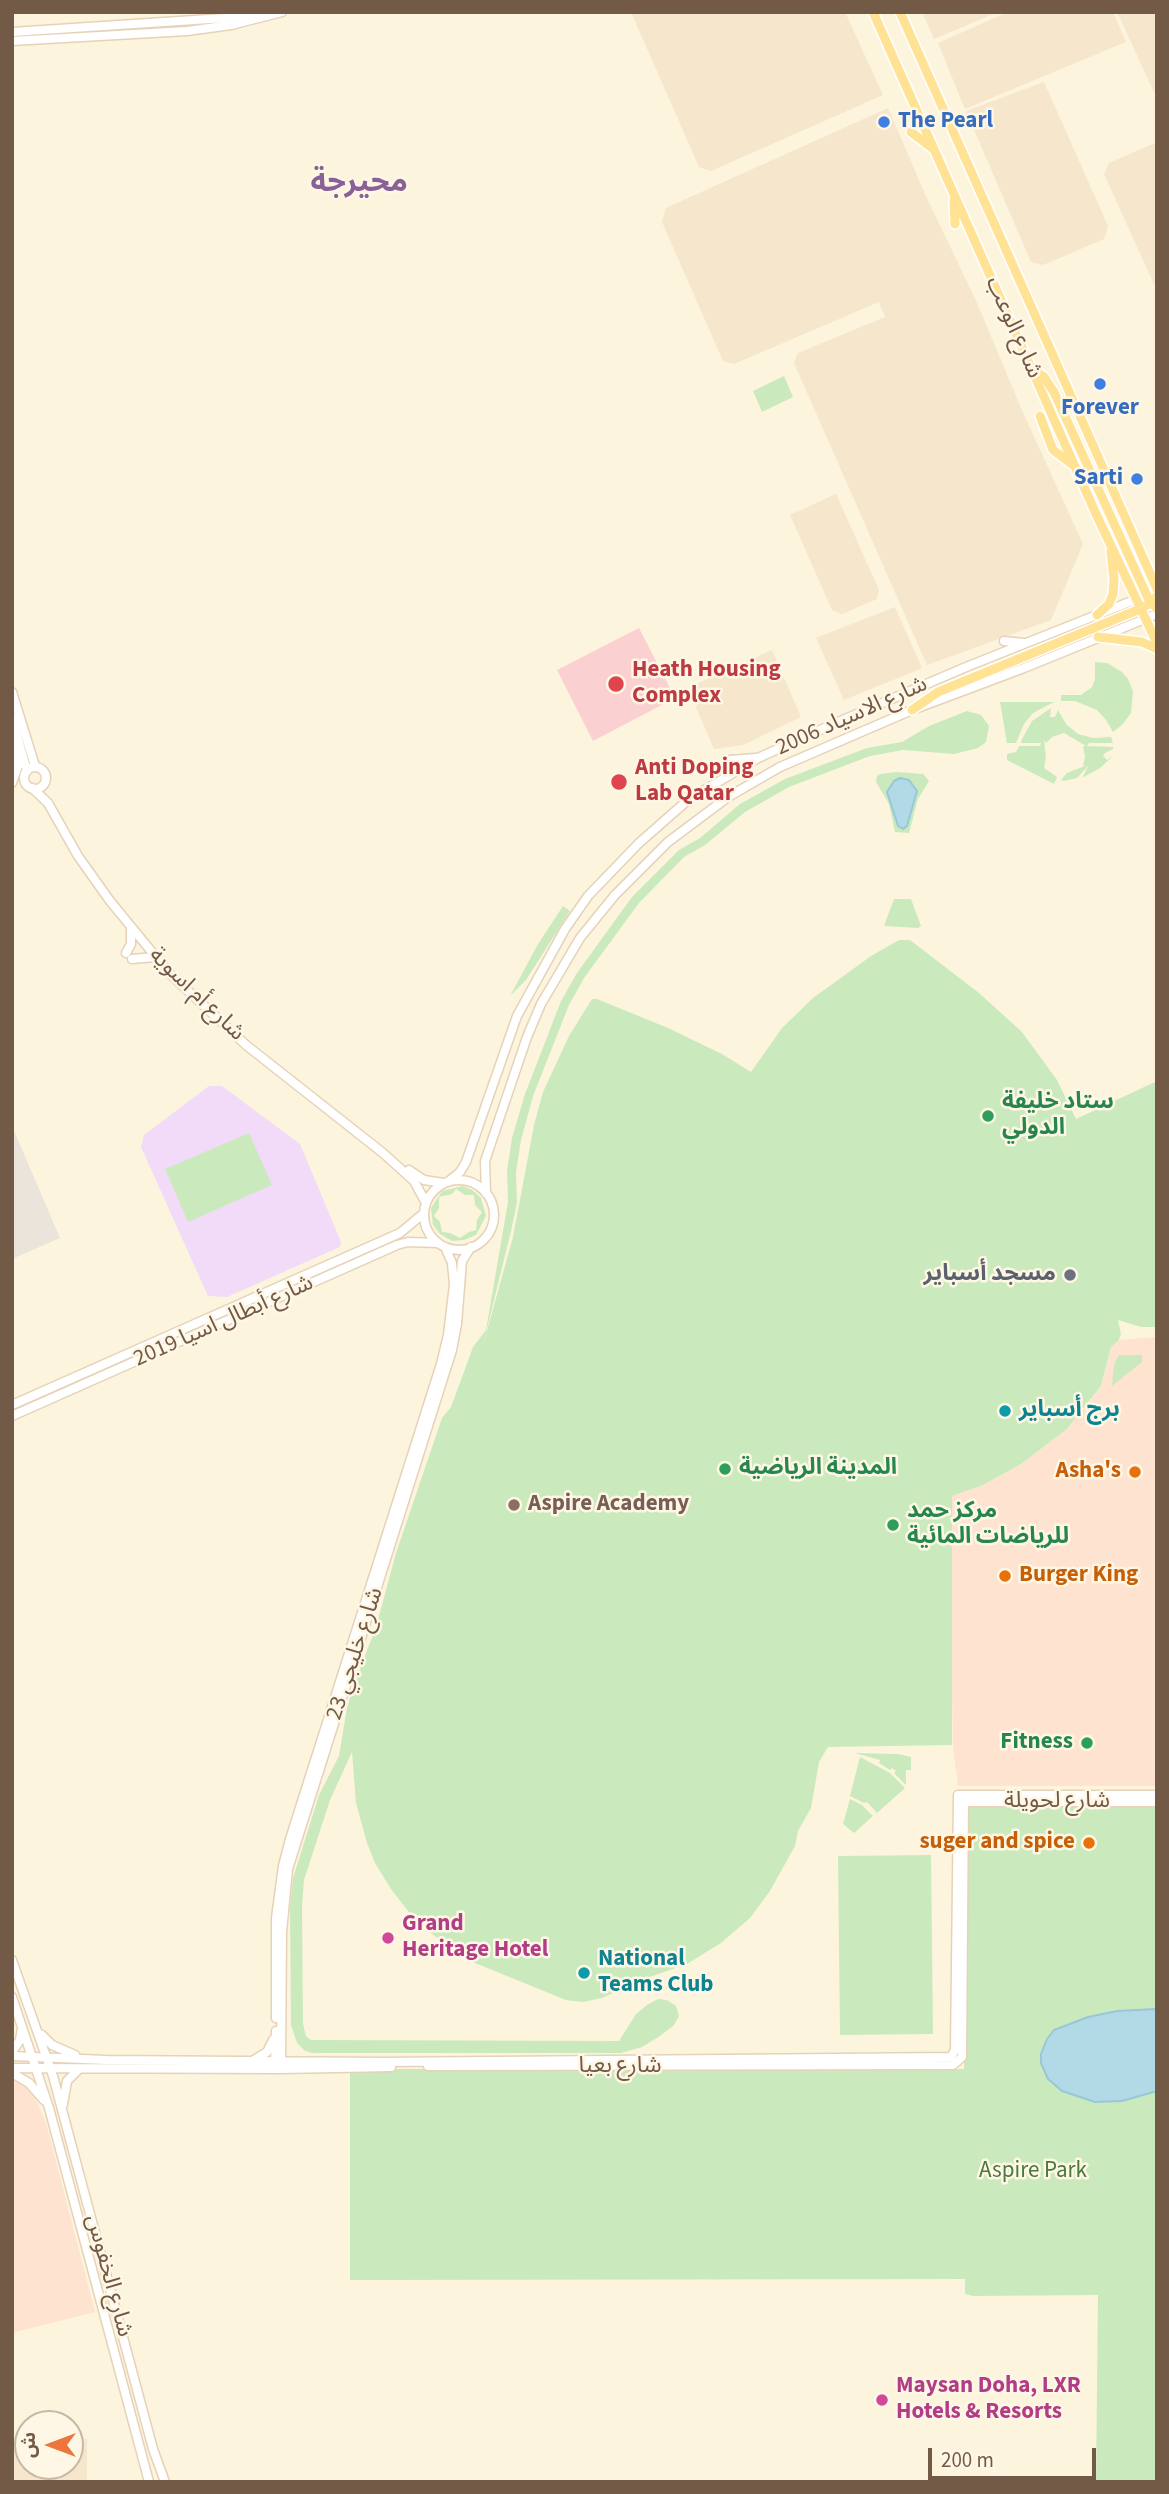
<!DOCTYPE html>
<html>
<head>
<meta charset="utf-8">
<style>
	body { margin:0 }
	#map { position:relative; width:1169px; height:2494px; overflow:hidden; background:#fdf4de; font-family:"Source Sans 3","Noto Sans Arabic",sans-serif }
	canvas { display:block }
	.frame { position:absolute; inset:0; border:14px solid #735a46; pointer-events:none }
	.north { position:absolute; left:14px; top:2410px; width:70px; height:70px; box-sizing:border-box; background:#fff7e5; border:2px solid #c7b8a5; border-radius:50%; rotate:270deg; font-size:19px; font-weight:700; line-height:28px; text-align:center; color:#735a46 }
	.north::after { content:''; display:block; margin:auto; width:24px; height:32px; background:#ec763d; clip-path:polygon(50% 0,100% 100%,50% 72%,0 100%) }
	.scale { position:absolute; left:928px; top:2448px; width:168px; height:32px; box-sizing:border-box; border:4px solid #735a46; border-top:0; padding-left:9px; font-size:21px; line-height:24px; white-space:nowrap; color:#735a46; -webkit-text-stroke:5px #fff7e5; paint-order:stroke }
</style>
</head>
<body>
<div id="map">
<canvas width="1169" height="2494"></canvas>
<div class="frame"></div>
<div class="north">ش</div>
<div class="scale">200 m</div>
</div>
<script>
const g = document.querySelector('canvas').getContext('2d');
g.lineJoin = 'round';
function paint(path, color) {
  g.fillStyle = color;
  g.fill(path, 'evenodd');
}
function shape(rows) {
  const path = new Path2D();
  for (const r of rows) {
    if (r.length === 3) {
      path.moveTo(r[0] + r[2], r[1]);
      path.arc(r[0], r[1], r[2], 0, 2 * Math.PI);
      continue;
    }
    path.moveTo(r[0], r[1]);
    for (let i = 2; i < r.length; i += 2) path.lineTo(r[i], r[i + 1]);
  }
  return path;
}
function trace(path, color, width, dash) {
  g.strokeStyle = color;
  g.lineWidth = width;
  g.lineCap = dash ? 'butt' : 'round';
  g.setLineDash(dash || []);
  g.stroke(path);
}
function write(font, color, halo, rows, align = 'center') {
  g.font = font + ' "Source Sans 3","Noto Sans Arabic",sans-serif';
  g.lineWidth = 5;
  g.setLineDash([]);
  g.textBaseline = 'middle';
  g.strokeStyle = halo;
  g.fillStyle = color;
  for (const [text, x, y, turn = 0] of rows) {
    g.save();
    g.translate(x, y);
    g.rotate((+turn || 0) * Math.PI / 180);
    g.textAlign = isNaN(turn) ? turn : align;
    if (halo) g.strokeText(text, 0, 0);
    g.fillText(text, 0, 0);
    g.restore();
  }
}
const residential = shape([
	[631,12,845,12,883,95,711,171,699,167],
	[922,12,998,12,934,39],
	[1008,12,1113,12,1126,42,965,109,938,43],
	[1117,12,1157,12,1157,99,1130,40],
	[1044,82,1108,226,1104,239,1043,265,1031,262,966,111],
	[888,108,925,194,977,303,1021,408,1083,544,1051,620,927,665,794,363,798,353,885,317,879,302,734,364,723,361,662,222,666,208],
	[1157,142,1157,291,1104,174,1109,163],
	[836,494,879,590,877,599,842,614,832,610,790,515],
	[895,607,922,668,844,700,816,638],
	[772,650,801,717,743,745,714,749,692,698,696,684],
	[12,2438,28,2438,28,2466,70,2466,70,2439,87,2439,87,2482,12,2482]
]);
const commercial = shape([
	[1157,1337,1157,1786,958,1786,953,1746,951,1643,952,1496,983,1485,1021,1464,1067,1429,1101,1387,1111,1347,1119,1340],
	[12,2079,16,2079,34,2095,47,2126,95,2312,12,2333]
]);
const industrial = shape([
	[12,1126,60,1238,12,1259]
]);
const education = shape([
	[209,1086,222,1086,300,1144,341,1242,340,1247,227,1297,208,1296,141,1147,144,1135]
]);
const medical = shape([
	[639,628,675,698,593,741,557,670]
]);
const green = shape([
	[784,376,793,397,762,412,753,391],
	[1095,662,1107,663,1122,672,1128,679,1133,691,1131,713,1123,724,1113,732,1106,720,1097,710,1075,701,1061,701,1061,695,1081,695,1092,687,1095,679],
	[1000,702,1054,702,1033,713,1024,724,1016,743,1007,743],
	[1051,708,1050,717,1055,717,1058,710,1066,724,1078,734,1093,738,1111,737,1113,743,1089,743,1087,746,1113,747,1113,749,1105,753,1103,756,1107,760,1113,756,1100,768,1082,778,1089,765,1077,778,1064,781,1061,780,1067,773,1085,766,1083,765,1085,757,1083,746,1086,746,1064,733,1052,737,1046,743,1044,740,1046,757,1044,768,1057,777,1054,784,1007,760,1007,754,1016,752,1019,746,1040,746,1041,743,1021,743,1022,739,1032,721],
	[967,711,981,715,989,726,986,742,978,748,954,754,903,750,870,756,789,787,745,812,705,845,684,857,639,903,584,978,569,1005,533,1096,521,1140,516,1172,517,1203,511,1231,483,1345,513,1237,534,1125,543,1092,569,1036,592,999,597,999,668,1028,722,1054,751,1072,782,1028,813,998,871,956,899,940,910,940,979,993,1022,1032,1057,1080,1076,1119,1157,1081,1157,1327,1141,1327,1118,1320,1121,1334,1119,1340,1111,1347,1101,1386,1067,1429,1021,1464,983,1485,952,1496,952,1745,828,1747,819,1762,811,1808,798,1831,795,1846,770,1891,750,1918,721,1943,687,1964,647,1978,602,1998,583,2002,566,2000,470,1961,457,1954,415,1920,391,1889,375,1863,367,1843,356,1803,352,1752,330,1800,304,1880,302,1907,303,2024,306,2036,311,2040,619,2041,636,2014,647,2005,658,1999,667,2000,676,2006,679,2016,674,2025,660,2036,642,2047,621,2053,313,2053,305,2051,297,2043,291,2025,290,1907,293,1878,319,1795,339,1756,347,1708,355,1682,376,1627,396,1553,442,1418,451,1407,473,1347,486,1330,508,1202,507,1171,512,1138,525,1094,561,1001,577,973,632,897,679,850,700,838,740,804,785,779,867,748,902,742,929,726],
	[897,772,923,774,929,781,918,799,909,833,895,832,889,804,876,782,877,776,880,774],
	[909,780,917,792,906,827,903,829,898,826,887,792],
	[894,899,911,899,921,926,918,928,884,926],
	[563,906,570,911,526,980,510,996,538,944],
	[249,1133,272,1185,188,1222,165,1169],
	[463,1186,472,1190,481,1198,486,1216,476,1235,464,1240,452,1241,440,1234,433,1225,431,1208,442,1191],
	[456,1189,465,1195,474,1195,475,1205,482,1212,477,1220,476,1230,469,1232,460,1238,450,1233,442,1232,440,1222,434,1216,439,1208,439,1197,452,1194],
	[1119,1355,1142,1355,1142,1362,1112,1386,1114,1364],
	[855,1753,898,1754,911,1757,911,1770,906,1770,906,1785,894,1773,896,1771,892,1768,890,1770,879,1763,880,1760],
	[860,1757,890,1773,905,1788,877,1813,867,1802,864,1803,850,1796],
	[850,1799,862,1805,873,1816,854,1833,843,1824],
	[966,1804,1157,1804,1157,2482,1096,2482,1098,2295,973,2296,965,2294,965,2279,350,2280,350,2069,964,2069],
	[931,1855,933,2034,840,2035,838,1856]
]);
const water = shape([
	[900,778,909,780,917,791,907,826,903,829,898,826,887,792,894,781,900,778],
	[1157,2009,1157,2091,1122,2101,1095,2102,1062,2091,1048,2079,1041,2063,1041,2054,1047,2039,1054,2030,1088,2017,1117,2011,1157,2009]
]);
const secondary = shape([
	[12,32,225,18,254,12],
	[12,41,187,31,231,25,282,12],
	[1004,641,1024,643],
	[12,692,35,766],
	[12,718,27,771],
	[730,760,756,758],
	[35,778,11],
	[12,783,18,766,17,743],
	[32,788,48,803,78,856,110,901,170,974,246,1045,383,1153,414,1181,426,1203],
	[126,953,131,944,131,929],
	[132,959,155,957],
	[409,1170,424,1180,444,1183],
	[459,1215,35],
	[449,1181,460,1172,466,1162,517,1016,565,929,588,896,639,843,688,800,758,758,829,726,966,667,1157,591],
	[486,1193,485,1161,527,1037,541,1004,580,938,615,895,668,842,728,797,780,767,912,710,1024,668,1157,614],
	[12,1405,400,1233,424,1213],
	[12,1416,397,1245,408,1242,438,1243],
	[960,1802,1157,1802],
	[12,1960,53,2076,153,2449,165,2482],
	[12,1997,49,2108,149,2482],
	[276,2018,276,1918,283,1866,290,1839,441,1364,448,1335,454,1285,452,1263,445,1247],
	[42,2035,52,2045,75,2055],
	[12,2052,20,2040,22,2028],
	[12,2056,106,2060,381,2062,951,2057,955,2050,958,1795,1157,1795],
	[254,2060,267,2052,273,2040],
	[275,2063,276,2031],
	[281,2065,282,1932,288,1869,452,1350,457,1324,462,1261,471,1247],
	[428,2066,953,2065,962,2057,964,1795],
	[12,2068,281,2069,391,2067],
	[12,2073,29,2083,44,2100],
	[63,2104,67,2081,78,2070]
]);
const primary = shape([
	[873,12,1096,514,1157,643],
	[900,12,1157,589],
	[911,132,932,148],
	[954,200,955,224],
	[1031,368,1044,377,1054,392,1148,598,1157,609],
	[1040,416,1053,450,1073,465],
	[1097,615,1109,604,1113,594,1114,580,1111,551],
	[1098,637,1142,642,1157,649],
	[912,710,938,692,1140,609,1151,603,1157,596]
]);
const markers = [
	[884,122,7,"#3f7fe0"],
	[1100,384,7,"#3f7fe0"],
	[1137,479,7,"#3f7fe0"],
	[616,684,9,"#e0444e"],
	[619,782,9,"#e0444e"],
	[988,1116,7,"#2e9e5b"],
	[1070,1275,7,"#6b7280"],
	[1005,1411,7,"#0f9aa8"],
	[725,1469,7,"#2e9e5b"],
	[1135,1472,7,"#e8710a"],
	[514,1505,7,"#8d6e63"],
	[893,1525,7,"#2e9e5b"],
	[1005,1576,7,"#e8710a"],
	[1087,1743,7,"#2e9e5b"],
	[1089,1843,7,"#e8710a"],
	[388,1938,7,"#d1479c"],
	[584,1973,7,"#0f9aa8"],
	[882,2400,7,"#d1479c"]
];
const shopNames = [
	["The Pearl",898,122],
	["Forever",1100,409,"center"],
	["Sarti",1123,479,"right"]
];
const streetNames = [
	["شارع الوعب",1013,328,66],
	["شارع الاسياد 2006",852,717,-24],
	["شارع أم اسوية",196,995,44],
	["شارع أبطال اسيا 2019",224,1322,-24],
	["شارع خليجي 23",356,1654,-72],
	["شارع لحويلة",1057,1802],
	["شارع بعيا",620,2067],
	["شارع الخفوس",108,2276,75]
];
const healthNames = [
	["Heath Housing",632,671],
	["Complex",632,697],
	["Anti Doping",635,769],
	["Lab Qatar",635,795]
];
const leisureNames = [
	["ستاد خليفة",1002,1103],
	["الدولي",1002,1129],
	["المدينة الرياضية",739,1469],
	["مركز حمد",907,1512],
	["للرياضات المائية",907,1538],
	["Fitness",1073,1743,"right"]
];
const worshipNames = [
	["مسجد أسباير",1056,1275]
];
const cultureNames = [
	["برج أسباير",1019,1411],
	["National",598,1960],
	["Teams Club",598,1986]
];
const foodNames = [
	["Asha's",1121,1472],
	["Burger King",1019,1576,"left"],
	["suger and spice",1075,1843]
];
const educationNames = [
	["Aspire Academy",528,1505]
];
const hotelNames = [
	["Grand",402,1925],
	["Heritage Hotel",402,1951],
	["Maysan Doha, LXR",896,2387],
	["Hotels & Resorts",896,2413]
];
const parkNames = [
	["Aspire Park",1033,2172]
];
const districtNames = [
	["محيرجة",359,184]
];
paint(residential, '#f5e6cc');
paint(commercial, '#fee3d1');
paint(industrial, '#eae4da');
paint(education, '#f1dbf9');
paint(medical, '#fbd0d1');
paint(green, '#caeabd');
paint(water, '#b2d9e6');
trace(water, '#98c8d8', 2);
trace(secondary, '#e6d2b8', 11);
trace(primary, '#fff', 12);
trace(secondary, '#fff', 8);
trace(primary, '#ffe293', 9);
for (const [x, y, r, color] of markers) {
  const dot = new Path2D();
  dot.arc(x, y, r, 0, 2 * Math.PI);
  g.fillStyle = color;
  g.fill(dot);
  trace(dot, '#fff7e5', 2.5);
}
write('bold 23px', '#366cbe', '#fff7e5', shopNames, 'left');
write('23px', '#735a46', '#fff7e5', streetNames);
write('bold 23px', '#be3a42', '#fff7e5', healthNames, 'left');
write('bold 23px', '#27864d', '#fff7e5', leisureNames, 'left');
write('bold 23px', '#5b616d', '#fff7e5', worshipNames, 'right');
write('bold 23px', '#0d838f', '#fff7e5', cultureNames, 'left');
write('bold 23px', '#c56008', '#fff7e5', foodNames, 'right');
write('bold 23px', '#785e54', '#fff7e5', educationNames, 'left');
write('bold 23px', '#b23c85', '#fff7e5', hotelNames, 'left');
write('23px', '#49793d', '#fff7e5', parkNames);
write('bold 30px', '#8a6197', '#fff7e5', districtNames);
</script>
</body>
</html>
